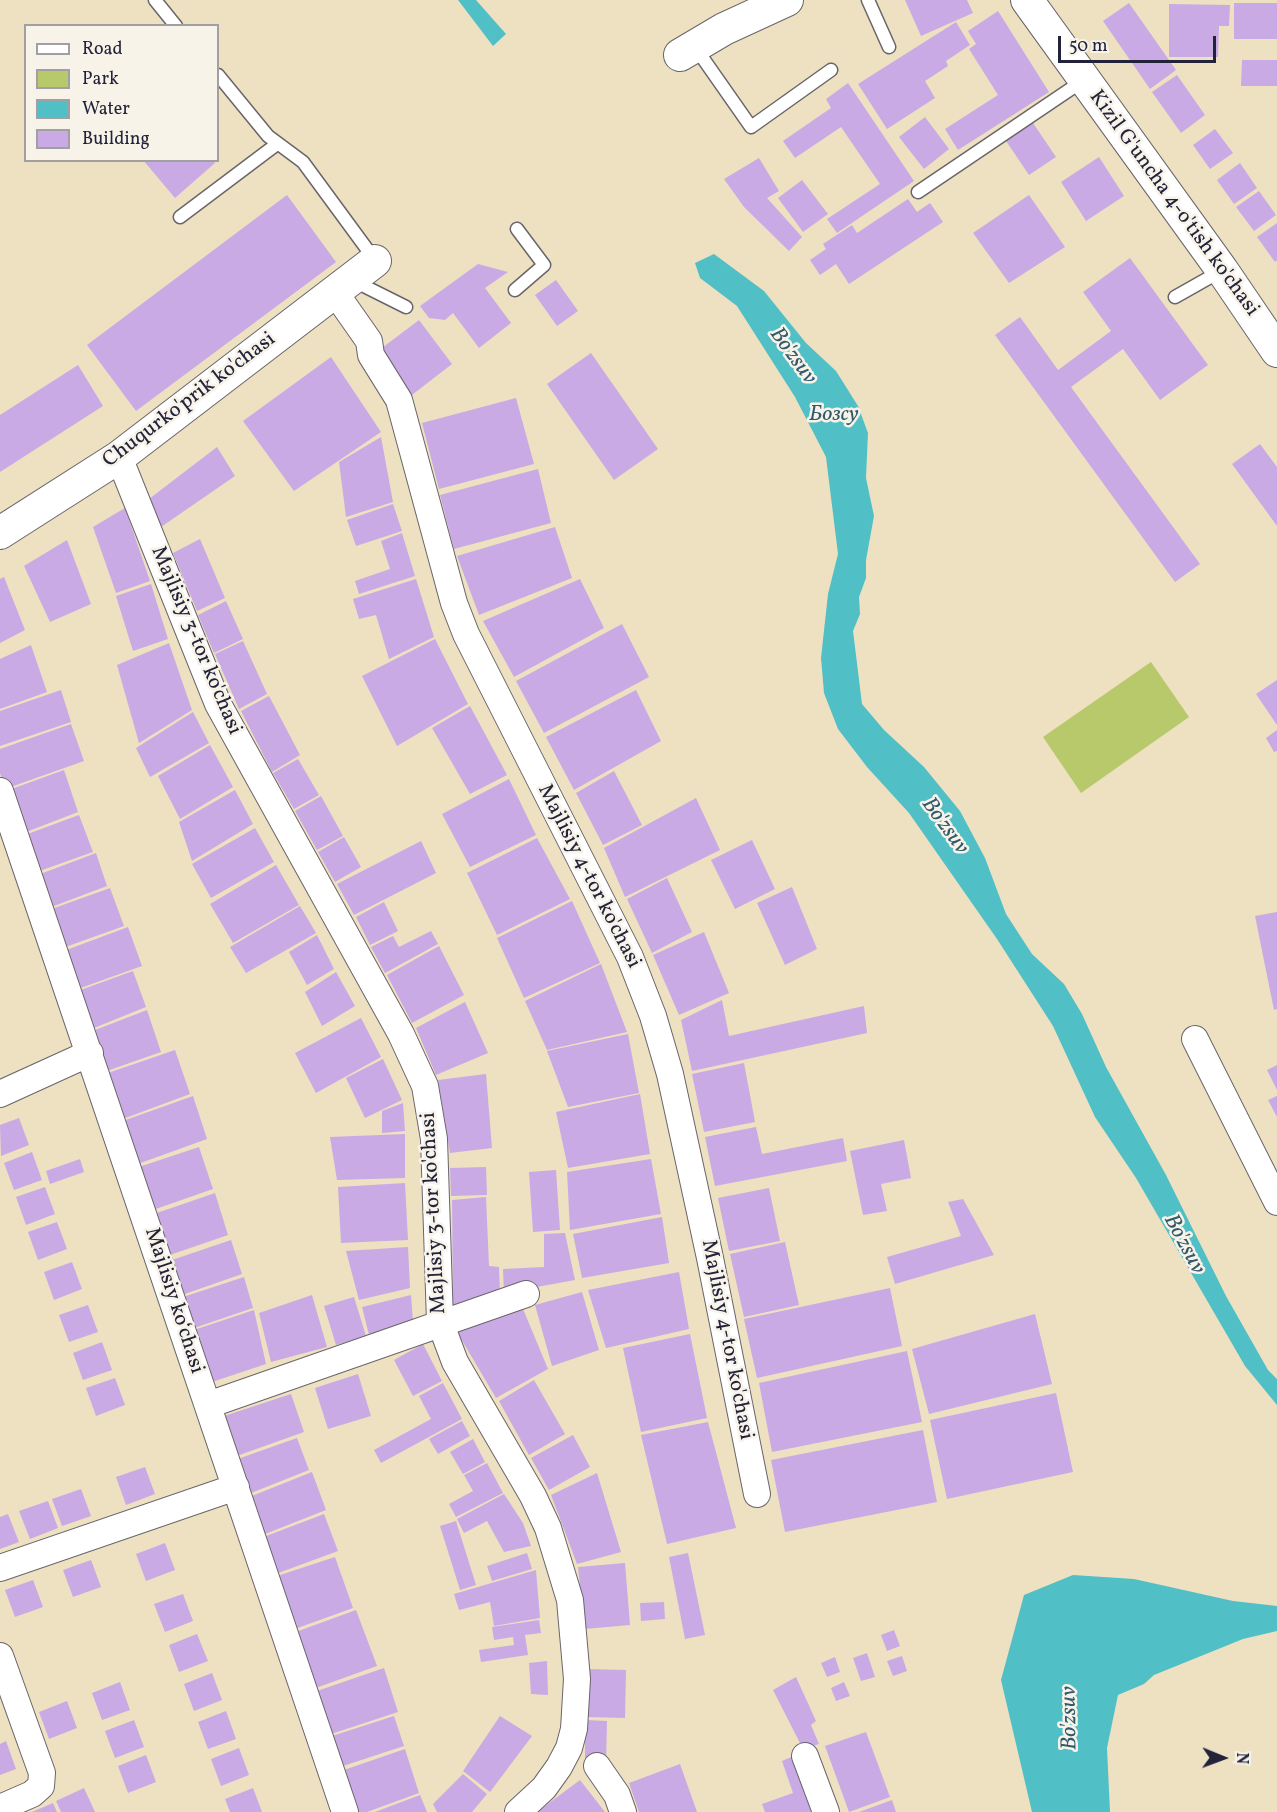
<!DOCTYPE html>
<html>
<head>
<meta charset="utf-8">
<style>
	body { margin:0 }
	#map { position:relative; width:1277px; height:1812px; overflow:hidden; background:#ede1c1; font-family:Vollkorn,serif }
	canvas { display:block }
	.legend { position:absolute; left:24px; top:24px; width:195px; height:138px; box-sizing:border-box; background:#f7f3e8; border:2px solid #a29fa3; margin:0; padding:8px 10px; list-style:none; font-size:18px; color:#22223b }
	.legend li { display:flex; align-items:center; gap:12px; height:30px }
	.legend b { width:30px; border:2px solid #a29fa3 }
	.north { position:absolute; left:1193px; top:1728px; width:60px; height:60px; -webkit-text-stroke:4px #f7f3e8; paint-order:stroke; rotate:91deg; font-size:16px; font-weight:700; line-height:24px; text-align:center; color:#22223b }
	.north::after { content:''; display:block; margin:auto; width:21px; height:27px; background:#22223b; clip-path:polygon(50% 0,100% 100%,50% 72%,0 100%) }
	.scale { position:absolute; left:1058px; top:36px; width:158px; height:27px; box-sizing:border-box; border:3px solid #22223b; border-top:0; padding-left:8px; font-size:18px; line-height:21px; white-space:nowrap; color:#22223b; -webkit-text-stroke:4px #f7f3e8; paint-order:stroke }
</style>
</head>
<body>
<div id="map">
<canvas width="1277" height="1812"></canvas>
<ul class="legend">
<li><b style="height:8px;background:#fff"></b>Road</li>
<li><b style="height:16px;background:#b8c96c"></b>Park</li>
<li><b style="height:16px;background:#51bfc6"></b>Water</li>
<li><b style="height:16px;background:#c9aae5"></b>Building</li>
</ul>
<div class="north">N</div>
<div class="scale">50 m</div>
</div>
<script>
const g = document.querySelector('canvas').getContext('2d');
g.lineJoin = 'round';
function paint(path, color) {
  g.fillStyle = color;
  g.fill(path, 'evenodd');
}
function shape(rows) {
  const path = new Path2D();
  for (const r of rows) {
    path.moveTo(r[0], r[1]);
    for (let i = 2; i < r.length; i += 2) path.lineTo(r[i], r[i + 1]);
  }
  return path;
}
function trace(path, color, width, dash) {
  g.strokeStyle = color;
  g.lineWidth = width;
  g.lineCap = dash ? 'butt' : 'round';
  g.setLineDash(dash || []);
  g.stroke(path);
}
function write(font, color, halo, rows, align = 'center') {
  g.font = font + ' Vollkorn,serif';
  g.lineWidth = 5;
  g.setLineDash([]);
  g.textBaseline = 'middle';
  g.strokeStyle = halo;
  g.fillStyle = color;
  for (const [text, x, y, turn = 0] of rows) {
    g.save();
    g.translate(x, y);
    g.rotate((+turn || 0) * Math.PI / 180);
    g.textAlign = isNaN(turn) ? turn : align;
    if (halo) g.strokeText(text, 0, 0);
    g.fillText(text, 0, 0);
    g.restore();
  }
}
const green = shape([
	[1151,662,1189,717,1081,793,1043,737]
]);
const water = shape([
	[458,0,476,0,506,34,493,46],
	[714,254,764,291,806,343,836,371,858,406,868,433,866,478,874,516,866,560,866,578,859,597,860,614,853,631,862,704,884,730,924,767,960,811,985,858,1006,914,1032,954,1064,984,1082,1014,1106,1067,1166,1175,1226,1296,1268,1370,1277,1379,1277,1405,1245,1366,1136,1178,1095,1117,1053,1026,997,939,909,813,867,767,838,729,824,693,821,658,828,594,838,554,826,457,795,397,737,306,700,278,695,263],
	[1073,1575,1134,1579,1233,1601,1277,1606,1277,1631,1243,1639,1154,1675,1144,1684,1118,1695,1107,1748,1110,1812,1032,1812,1001,1680,1024,1595]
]);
const building = shape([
	[905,0,967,0,973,13,921,36],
	[1129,3,1176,70,1150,89,1103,21],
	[1234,3,1277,3,1277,39,1234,39],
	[1169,4,1230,5,1229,26,1219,26,1218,57,1169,57],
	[998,11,1049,92,958,150,945,129,998,95,969,49,976,44,968,31],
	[956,22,970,45,946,61,948,66,925,81,935,98,887,129,858,84],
	[1242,60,1277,60,1277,86,1241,86],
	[1177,75,1205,115,1181,133,1152,92],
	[848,83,914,181,837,233,827,219,880,184,841,127,795,158,783,141,831,108,826,99],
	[925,117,949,149,924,169,899,137],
	[1031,120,1056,157,1029,175,1004,138],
	[1215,129,1233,153,1210,169,1193,145],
	[1099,157,1124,196,1086,221,1061,182],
	[759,158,779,191,767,198,802,237,789,251,744,207,724,179],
	[143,160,213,160,215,163,175,198],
	[1240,163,1257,188,1234,204,1217,180],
	[802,180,828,214,803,232,778,198],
	[1259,191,1276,215,1254,231,1236,207],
	[287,195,336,262,136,411,87,345],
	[1029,195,1065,247,1009,283,973,233],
	[908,199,917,212,930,203,943,222,849,284,836,264,820,275,810,260,826,249,823,244,852,225,857,233],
	[1277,223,1277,260,1275,262,1257,237],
	[1130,258,1208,365,1160,400,1123,349,1071,387,1200,564,1175,582,995,335,1020,317,1058,370,1111,331,1083,292],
	[478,264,508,272,485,288,511,323,479,348,453,313,445,320,429,318,420,306],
	[556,280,578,311,557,326,535,295],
	[419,320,452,364,408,398,374,354],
	[591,353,658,449,614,480,547,384],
	[331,357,381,432,294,491,243,421],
	[78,365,103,406,0,472,0,415],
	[516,398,534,464,439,489,422,423],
	[381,437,393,502,346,517,339,462],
	[1260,444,1277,467,1277,526,1232,464],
	[217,447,235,476,161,527,149,499],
	[538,469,551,523,454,549,440,495],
	[393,504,402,531,356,546,347,520],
	[125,508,150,581,116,593,93,527],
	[555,527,572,578,479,615,457,556],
	[402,533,415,576,359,594,355,581,390,569,381,541],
	[200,539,225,598,197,611,173,553],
	[67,540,91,604,50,622,24,566],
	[4,577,25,630,0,643,0,579],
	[416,579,434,637,389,659,376,615,359,619,353,599],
	[580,579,604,628,514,677,483,621],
	[151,584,168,639,133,651,116,596],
	[226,601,243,639,214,653,198,615],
	[622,624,649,677,544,733,516,681],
	[435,639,468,704,397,746,362,676],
	[243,641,267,694,239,709,215,654],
	[169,643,192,710,139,743,117,665],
	[31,645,47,692,0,709,0,659],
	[1277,680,1277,725,1256,694],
	[61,690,71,722,0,746,0,711],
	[636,690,661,741,574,790,546,737],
	[269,696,300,755,272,772,241,711],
	[470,706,507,775,470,794,432,728],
	[193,712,209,743,150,777,136,748],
	[71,724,84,761,5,789,0,773,0,749],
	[1277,730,1277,751,1274,752,1266,738],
	[210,745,233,787,180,819,158,776],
	[298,759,319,795,294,809,273,773],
	[64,770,78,812,21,834,6,791],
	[614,771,642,825,603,845,576,793],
	[509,779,536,835,470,867,442,814],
	[235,790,253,824,192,861,179,822],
	[321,796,343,836,317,850,295,811],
	[696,798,720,850,625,897,604,848],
	[79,815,93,852,34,873,22,836],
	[255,828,274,862,211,898,192,864],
	[344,837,361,867,335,882,318,852],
	[537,838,570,899,497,935,467,873],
	[752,840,775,889,735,909,711,860],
	[421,841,436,873,354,915,337,884],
	[96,853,107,886,46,909,35,876],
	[276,865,299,905,233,943,210,904],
	[667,878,692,932,652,953,627,899],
	[792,887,817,949,785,965,757,903],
	[110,888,124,926,60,949,46,911],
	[572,901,600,963,524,998,497,938],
	[384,902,398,931,370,945,356,917],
	[300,906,316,933,246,973,230,947],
	[1277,912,1277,1009,1274,1010,1255,916],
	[128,927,142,966,75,990,61,952],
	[431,931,438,944,385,973,371,947,393,936,399,947],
	[704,932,729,993,679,1015,653,955],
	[317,935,334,969,307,985,289,952],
	[439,946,464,995,412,1023,387,975],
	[601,964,627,1032,547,1050,525,1001],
	[133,971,146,1007,89,1030,75,992],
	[336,972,355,1006,322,1026,305,992],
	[722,1000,729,1036,864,1006,867,1033,692,1071,681,1020],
	[465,1002,488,1053,436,1075,416,1028],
	[147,1010,161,1052,104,1072,90,1032],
	[361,1018,381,1057,316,1093,295,1053],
	[628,1034,639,1093,568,1107,547,1051],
	[175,1050,190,1094,120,1120,105,1074],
	[383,1059,402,1100,365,1118,346,1078],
	[744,1063,755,1122,704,1132,692,1074],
	[1277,1065,1277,1090,1267,1070],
	[486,1074,492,1148,450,1153,438,1080],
	[640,1094,650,1154,568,1168,556,1112],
	[193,1096,207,1139,135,1165,120,1122],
	[1277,1096,1277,1117,1268,1100],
	[403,1103,405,1131,382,1133,382,1111],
	[19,1118,29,1145,1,1156,0,1125],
	[756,1127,762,1154,843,1138,847,1161,715,1186,705,1137],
	[405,1134,405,1178,337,1180,330,1137],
	[904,1140,911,1178,881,1184,887,1211,863,1215,850,1151],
	[199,1147,213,1189,150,1211,136,1168],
	[32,1152,42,1180,14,1190,4,1163],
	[80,1159,84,1172,50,1184,46,1171],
	[651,1159,661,1214,570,1230,567,1172],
	[486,1167,487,1195,451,1196,450,1168],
	[556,1170,560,1230,533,1232,529,1172],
	[405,1183,408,1240,341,1243,338,1187],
	[45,1187,55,1214,26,1225,16,1197],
	[769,1188,780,1241,729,1251,718,1198],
	[215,1193,228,1235,164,1257,151,1215],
	[486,1197,489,1266,499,1267,500,1294,453,1307,452,1200],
	[963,1199,994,1255,895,1284,887,1257,961,1236,948,1202],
	[662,1217,669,1263,582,1278,573,1234],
	[57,1222,67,1249,38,1260,28,1232],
	[565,1233,575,1280,504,1293,503,1269,544,1267,544,1234],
	[231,1240,242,1274,179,1296,166,1262],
	[785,1242,799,1305,744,1317,730,1254],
	[408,1247,410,1288,359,1300,346,1251],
	[72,1262,82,1289,54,1300,44,1272],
	[679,1272,689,1329,606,1348,588,1290],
	[244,1277,253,1308,191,1329,180,1298],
	[890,1288,902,1346,757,1378,744,1319],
	[582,1292,599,1350,552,1366,535,1305],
	[312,1295,327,1347,271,1362,259,1313],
	[411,1295,413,1321,369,1335,362,1307],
	[354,1297,366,1336,336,1345,324,1306],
	[88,1305,98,1332,69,1342,59,1315],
	[523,1309,548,1369,496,1398,457,1332],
	[254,1310,266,1364,209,1383,191,1331],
	[1035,1314,1052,1384,929,1414,912,1349],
	[690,1334,707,1418,641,1432,623,1348],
	[102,1342,112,1370,83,1380,73,1353],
	[423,1344,442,1381,413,1396,394,1360],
	[907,1351,922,1422,772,1452,759,1383],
	[358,1374,371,1416,328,1429,315,1388],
	[115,1378,125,1405,96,1416,86,1388],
	[534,1380,565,1434,529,1455,499,1401],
	[443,1383,462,1419,381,1463,374,1450,431,1419,419,1396],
	[1056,1393,1073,1472,947,1499,930,1420],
	[291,1394,304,1432,231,1458,218,1418],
	[462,1421,470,1436,438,1454,429,1439],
	[708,1422,736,1528,667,1544,641,1435],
	[923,1430,937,1502,785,1532,771,1460],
	[573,1435,590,1467,549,1490,531,1458],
	[297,1438,309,1470,246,1495,232,1461],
	[473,1439,485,1462,463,1474,450,1452],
	[487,1463,503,1493,456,1517,449,1504,473,1491,464,1475],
	[145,1467,155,1494,126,1505,116,1477],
	[312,1472,326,1510,260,1536,247,1498],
	[597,1473,621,1552,577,1564,551,1495],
	[81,1489,91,1516,62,1526,52,1499],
	[504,1494,523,1523,531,1546,504,1552,487,1521,464,1533,457,1519],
	[48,1501,58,1528,30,1539,19,1511],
	[8,1514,19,1542,0,1549,0,1517],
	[324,1514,338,1551,273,1575,261,1538],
	[456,1521,476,1585,460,1590,440,1526],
	[165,1543,175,1570,146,1581,136,1554],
	[527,1553,532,1569,492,1581,487,1566],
	[688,1553,705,1635,685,1639,669,1557],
	[335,1557,353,1608,292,1630,274,1577],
	[91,1560,101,1587,73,1597,63,1570],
	[625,1563,630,1625,584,1629,578,1567],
	[536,1570,540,1618,494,1626,490,1602,459,1610,454,1594],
	[33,1580,43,1607,15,1617,5,1590],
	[183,1594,193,1621,165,1632,154,1604],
	[664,1602,665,1619,641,1621,640,1603],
	[356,1610,377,1666,313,1689,293,1633],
	[539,1620,541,1633,525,1635,528,1655,481,1662,479,1650,514,1645,513,1637,494,1640,492,1627],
	[894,1630,900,1646,887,1651,881,1635],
	[197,1634,208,1661,179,1672,169,1645],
	[867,1653,875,1677,861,1681,853,1658],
	[902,1656,907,1671,893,1676,887,1661],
	[835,1657,840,1672,827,1677,821,1663],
	[547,1661,548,1695,531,1694,529,1663],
	[384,1668,398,1712,328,1735,314,1692],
	[586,1669,626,1670,625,1718,585,1717],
	[212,1673,222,1700,194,1711,184,1684],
	[796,1677,816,1721,811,1725,819,1744,803,1749,773,1690],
	[120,1682,130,1710,102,1720,92,1693],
	[844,1682,850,1696,836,1701,831,1688],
	[67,1701,77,1728,49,1739,39,1712],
	[226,1711,236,1739,208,1749,198,1722],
	[394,1716,404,1746,340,1767,329,1737],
	[500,1716,532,1736,490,1792,463,1771],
	[134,1720,144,1747,115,1758,105,1731],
	[585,1720,607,1721,606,1764,585,1764],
	[866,1732,890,1797,849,1812,825,1746],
	[6,1741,16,1769,0,1775,0,1744],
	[239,1748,249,1775,221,1786,211,1759],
	[405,1749,419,1793,367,1812,354,1812,341,1771],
	[798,1754,819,1812,765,1812,762,1804,793,1793,782,1761],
	[146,1755,156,1782,128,1793,118,1766],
	[680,1764,697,1812,639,1812,629,1783],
	[463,1774,487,1794,472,1812,437,1812,433,1804],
	[580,1780,605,1812,537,1812],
	[84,1788,95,1812,61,1812,56,1801],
	[253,1788,262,1812,230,1812,225,1799],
	[420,1795,427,1812,375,1812],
	[892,1800,896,1812,859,1812],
	[53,1803,57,1812,32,1812]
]);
const service = shape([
	[155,0,176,26],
	[868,0,889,47],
	[695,47,751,127,831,70],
	[218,75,268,136,303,162,375,260],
	[918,192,1084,80],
	[180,217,277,144],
	[354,281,406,307],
	[515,290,544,265,517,229],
	[1175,297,1221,271]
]);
const minor = shape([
	[334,291,369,341,371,355,399,400,454,603,466,634,630,957,653,1016,670,1074,710,1258,757,1494],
	[119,457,218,704,401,1034,425,1086,434,1139,440,1322,455,1362,533,1496,548,1528,570,1600,577,1679,574,1729,569,1748,559,1767,544,1788,518,1812],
	[0,791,345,1812],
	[1195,1039,1277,1202],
	[0,1094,90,1053],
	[208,1405,526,1294],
	[0,1568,236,1487],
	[0,1656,42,1773,41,1786,32,1794,0,1808],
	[805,1756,826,1812],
	[597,1766,617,1795,623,1812]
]);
const tertiary = shape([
	[1027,0,1222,270,1277,351],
	[680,55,724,29,787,0],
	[0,533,119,457,375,261]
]);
const streetNames = [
	["Kizil G'uncha 4-o'tish ko'chasi",1173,204,54],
	["Chuqurko'prik ko'chasi",190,401,-37],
	["Majlisiy 3-tor ko'chasi",195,641,67],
	["Majlisiy 4-tor ko'chasi",588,877,63],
	["Majlisiy 3-tor ko'chasi",435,1213,-93],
	["Majlisiy koʻchasi",173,1301,72],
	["Majlisiy 4-tor ko'chasi",726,1340,79]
];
const waterNames = [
	["Bo'zsuv",792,357,54],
	["Бозсу",834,416],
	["Bo'zsuv",944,827,54],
	["Bo'zsuv",1183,1245,62],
	["Bo'zsuv",1071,1718,-91]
];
paint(green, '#b8c96c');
paint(water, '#51bfc6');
paint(building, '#c9aae5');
trace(service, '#69656a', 15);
trace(minor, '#69656a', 28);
trace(tertiary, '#69656a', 34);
trace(service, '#fff', 12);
trace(minor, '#fff', 26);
trace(tertiary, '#fff', 32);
write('21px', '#22223b', '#f7f3e8', streetNames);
write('italic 22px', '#32596c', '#f7f3e8', waterNames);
</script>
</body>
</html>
